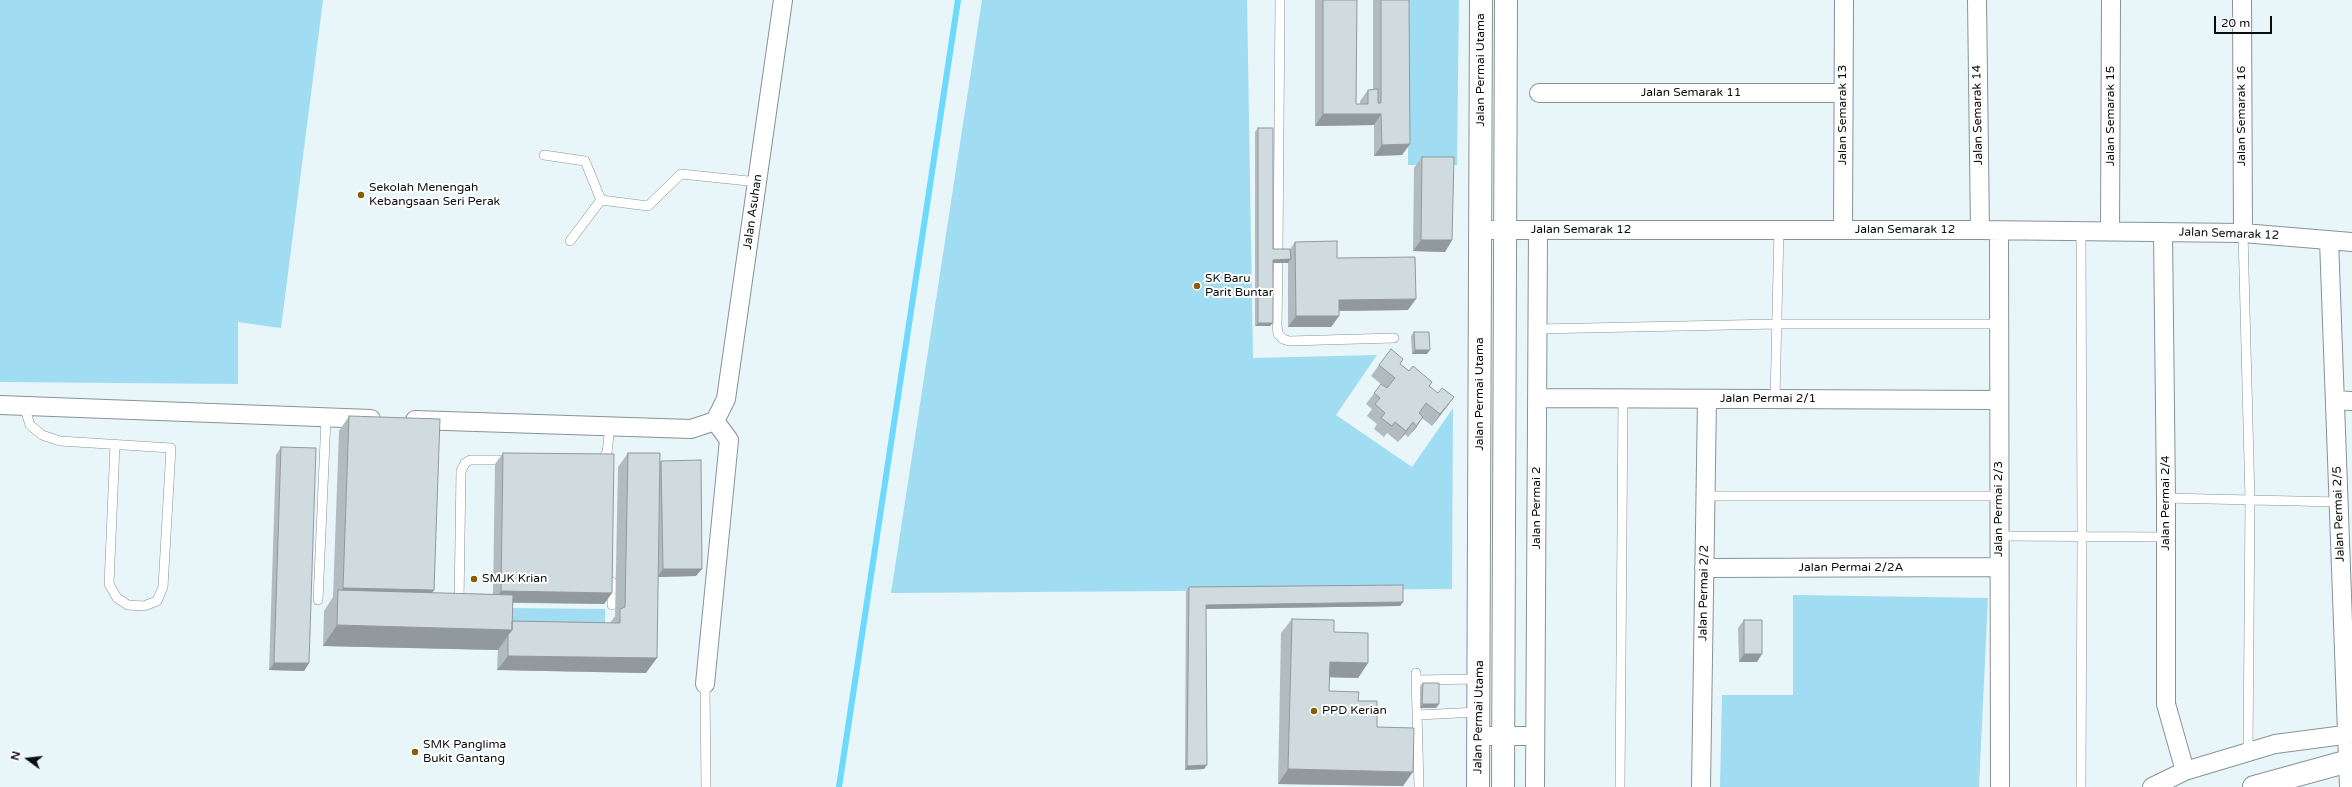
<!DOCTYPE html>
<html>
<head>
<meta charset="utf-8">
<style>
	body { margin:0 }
	#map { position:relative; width:2352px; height:787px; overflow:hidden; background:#e8f5f9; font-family:"Varela Round",sans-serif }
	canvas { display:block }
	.north { position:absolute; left:8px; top:739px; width:40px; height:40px; -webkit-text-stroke:3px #fff; paint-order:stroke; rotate:285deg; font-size:11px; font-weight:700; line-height:16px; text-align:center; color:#090d0e }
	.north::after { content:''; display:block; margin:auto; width:14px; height:18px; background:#090d0e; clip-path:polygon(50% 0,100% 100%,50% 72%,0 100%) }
	.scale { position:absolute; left:2214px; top:16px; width:58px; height:18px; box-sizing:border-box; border:2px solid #090d0e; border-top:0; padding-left:5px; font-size:12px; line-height:14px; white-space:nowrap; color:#090d0e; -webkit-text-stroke:3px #fff; paint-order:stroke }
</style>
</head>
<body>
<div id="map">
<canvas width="2352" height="787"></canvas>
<div class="north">N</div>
<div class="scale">20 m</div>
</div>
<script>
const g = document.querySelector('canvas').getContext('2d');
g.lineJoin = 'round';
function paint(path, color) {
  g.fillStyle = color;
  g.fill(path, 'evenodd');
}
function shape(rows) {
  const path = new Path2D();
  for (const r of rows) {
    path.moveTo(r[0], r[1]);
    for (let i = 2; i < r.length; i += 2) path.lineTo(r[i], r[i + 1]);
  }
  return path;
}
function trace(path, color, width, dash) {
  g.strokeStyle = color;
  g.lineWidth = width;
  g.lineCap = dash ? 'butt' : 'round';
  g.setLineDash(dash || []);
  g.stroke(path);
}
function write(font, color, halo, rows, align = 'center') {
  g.font = font + ' "Varela Round",sans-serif';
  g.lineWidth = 4;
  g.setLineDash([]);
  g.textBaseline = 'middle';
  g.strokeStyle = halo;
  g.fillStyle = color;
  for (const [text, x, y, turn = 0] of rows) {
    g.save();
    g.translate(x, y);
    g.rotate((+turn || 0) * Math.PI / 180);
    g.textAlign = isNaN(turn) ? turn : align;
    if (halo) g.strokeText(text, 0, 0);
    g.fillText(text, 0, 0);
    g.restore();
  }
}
const green = shape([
	[0,0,323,0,281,328,238,322,238,384,0,382],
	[982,0,1247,0,1253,358,1377,355,1336,415,1412,467,1453,408,1452,589,891,593],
	[1409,0,1459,0,1457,165,1408,165],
	[1793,595,1988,598,1979,787,1720,787,1722,695,1793,695],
	[508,608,605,609,605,632,508,632]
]);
const stream = shape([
	[839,787,958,0]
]);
const service = shape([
	[544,155,585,161,601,200,648,206,681,174,758,182],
	[2081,231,2082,537,2081,787],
	[2243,233,2250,500,2248,752],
	[570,241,601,200],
	[1278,253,1280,0],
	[1278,263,1277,325,1278,334,1283,339,1289,341,1394,338],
	[1538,329,1777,324,1999,324],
	[1775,399,1779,230],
	[24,406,30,425,42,435,60,441,171,448,163,587,157,601,144,606,128,605,117,598,109,584,115,445],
	[596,462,602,459,607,453,610,426],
	[1705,496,1999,496],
	[2166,498,2339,502],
	[1998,536,2166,537],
	[318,600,326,418],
	[459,603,461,471,465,463,470,460,510,460],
	[612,605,612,582],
	[1416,673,1419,787],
	[1417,680,1479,679],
	[705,684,706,787],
	[1418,715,1478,712],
	[1620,787,1623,398]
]);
const minor = shape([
	[1977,0,1980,230],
	[2242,0,2243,233],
	[1539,93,1843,93],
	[1480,230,1980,230,2243,233,2352,242],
	[1843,230,1844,0],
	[1999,230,2000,787],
	[2110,231,2111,0],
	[2163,232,2166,498,2166,704,2185,771],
	[2329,240,2349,787],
	[1537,398,1999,400],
	[2335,400,2352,401],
	[0,405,371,419],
	[415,420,691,429,715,421],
	[715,421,726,399,783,0],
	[1704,568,1999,567],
	[705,684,729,440,715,421],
	[1478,736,1535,736],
	[1535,787,1538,230],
	[1701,787,1707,399],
	[2152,787,2185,771,2275,744,2352,734]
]);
const tertiary = shape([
	[1478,787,1481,0],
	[1503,787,1506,0],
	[2254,787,2352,760]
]);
const wall = shape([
	[1315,0,1357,0,1356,104,1360,104,1360,101,1368,90,1373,90,1373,0,1409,0,1410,144,1402,155,1374,156,1374,125,1315,126],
	[1258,128,1273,249,1290,249,1295,242,1337,258,1408,310,1339,311,1339,316,1331,327,1288,327,1288,263,1273,263,1270,326,1255,326,1255,132],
	[1422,157,1452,240,1445,252,1413,251,1414,168],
	[1414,332,1427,354,1412,354,1411,336],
	[1403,359,1400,364,1409,371,1438,393,1454,397,1432,426,1422,418,1408,437,1405,434,1398,442,1387,433,1384,437,1374,429,1377,424,1367,416,1372,409,1366,404,1381,384,1371,376,1379,365],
	[349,416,432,593,493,594,495,464,503,453,612,593,604,604,513,603,512,621,610,623,615,616,618,467,628,453,660,462,661,461,696,576,658,577,646,673,497,670,498,649,498,650,323,646,324,611,333,597,339,431],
	[281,447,309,663,304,671,269,670,276,455],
	[1189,587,1403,602,1400,606,1206,609,1204,769,1185,770,1186,591],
	[1292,619,1334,632,1368,663,1358,678,1330,677,1329,691,1358,701,1377,727,1403,786,1278,784,1281,633],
	[1744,620,1757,662,1739,662,1738,628],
	[1423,683,1436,708,1420,708,1420,687]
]);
const shadedWall = shape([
	[1323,114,1381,114,1374,125,1315,126],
	[1410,144,1402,155,1374,156,1382,145],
	[1421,240,1452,240,1445,252,1413,251],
	[1291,259,1288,263,1270,263,1273,260],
	[1416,299,1408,310,1331,311,1339,300],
	[1296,316,1339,316,1331,327,1288,327],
	[1258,323,1273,323,1270,326,1255,326],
	[1415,350,1430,350,1427,354,1412,354],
	[1454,397,1446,408,1432,426,1440,414],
	[1423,417,1416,428,1408,437,1416,426],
	[1413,422,1405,434,1398,442,1406,431],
	[663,569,702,569,696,576,657,577],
	[343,588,434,590,424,605,338,596],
	[501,591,612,593,604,604,493,602],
	[1403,602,1400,606,1203,609,1206,605],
	[337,625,512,630,498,650,323,646],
	[1744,654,1762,654,1757,662,1739,662],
	[508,656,657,658,646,673,497,670],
	[1330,662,1368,663,1358,678,1320,677],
	[274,663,309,663,304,671,269,670],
	[1422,704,1439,704,1436,708,1420,708],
	[1207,765,1204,769,1185,770,1187,766],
	[1288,769,1413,772,1403,786,1278,784]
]);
const building = shape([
	[1323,0,1357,0,1356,104,1368,104,1368,90,1378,89,1378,103,1381,103,1381,0,1409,0,1410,144,1382,145,1381,114,1323,114,1323,0],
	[1258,128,1273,128,1273,249,1290,249,1291,259,1273,260,1273,323,1258,323,1258,128],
	[1422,157,1454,157,1452,240,1421,240,1422,157],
	[1337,241,1337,258,1415,257,1416,299,1339,300,1339,316,1296,316,1295,242,1337,241],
	[1414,332,1429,332,1430,350,1415,350,1414,332],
	[1391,349,1403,359,1400,364,1409,371,1413,366,1432,382,1429,386,1438,393,1442,388,1454,397,1440,414,1426,403,1419,413,1423,417,1416,426,1413,422,1406,431,1395,422,1392,426,1381,418,1385,413,1375,404,1380,398,1374,393,1381,384,1387,388,1395,378,1379,365,1391,349],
	[349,416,440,419,434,590,343,588,349,416],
	[281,447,316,448,309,663,274,663,281,447],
	[503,453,614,454,612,593,501,591,503,453],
	[628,453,660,453,657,658,508,656,508,635,512,630,512,621,620,623,620,609,625,607,628,453],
	[701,460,702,569,663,569,661,461,701,460],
	[1403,585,1403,602,1206,605,1207,765,1187,766,1189,587,1403,585],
	[338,590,513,595,512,630,337,625,338,590],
	[1292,619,1334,620,1334,632,1368,633,1368,663,1330,662,1329,691,1359,692,1358,701,1377,701,1377,727,1414,728,1413,772,1288,769,1292,619],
	[1744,620,1762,620,1762,654,1744,654,1744,620],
	[1423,683,1439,683,1439,704,1422,704,1423,683]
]);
const markers = [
	[361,195,4,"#8c5b05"],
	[1197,286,4,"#8c5b05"],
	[474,579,4,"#8c5b05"],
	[1314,711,4,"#8c5b05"],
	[415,752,4,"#8c5b05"]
];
const streetNames = [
	["Jalan Permai Utama",1481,70,-90],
	["Jalan Semarak 11",1691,93],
	["Jalan Semarak 13",1843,115,-90],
	["Jalan Semarak 14",1978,115,-91],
	["Jalan Semarak 15",2111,116,-90],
	["Jalan Semarak 16",2242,116,-90],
	["Jalan Asuhan",753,212,-82],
	["Jalan Semarak 12",1581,230],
	["Jalan Semarak 12",1905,230],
	["Jalan Semarak 12",2229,234,2],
	["Jalan Permai Utama",1480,394,-90],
	["Jalan Permai 2/1",1768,399],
	["Jalan Permai 2/4",2166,503,-90],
	["Jalan Permai 2",1537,508,-90],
	["Jalan Permai 2/3",1999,509,-90],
	["Jalan Permai 2/5",2339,514,-92],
	["Jalan Permai 2/2A",1851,568],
	["Jalan Permai 2/2",1704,593,-89],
	["Jalan Permai Utama",1479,717,-89]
];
const poiNames = [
	["Sekolah Menengah",369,188],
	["Kebangsaan Seri Perak",369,202],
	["SK Baru",1205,279],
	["Parit Buntar",1205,293],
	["SMJK Krian",482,579],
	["PPD Kerian",1322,711],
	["SMK Panglima",423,745],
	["Bukit Gantang",423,759]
];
paint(green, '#a0dcf2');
trace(stream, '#6cd9fd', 6);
trace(service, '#889397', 10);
trace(minor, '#889397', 20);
trace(tertiary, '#889397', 24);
trace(service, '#fff', 9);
trace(minor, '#fff', 18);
trace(tertiary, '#fff', 22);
paint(wall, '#b2bcc0');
paint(shadedWall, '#91999c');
paint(building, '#cfdbdf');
trace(building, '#91999c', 1);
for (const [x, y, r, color] of markers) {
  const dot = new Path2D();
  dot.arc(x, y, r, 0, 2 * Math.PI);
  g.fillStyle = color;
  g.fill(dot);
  trace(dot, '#fff', 1.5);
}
write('12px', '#090d0e', '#fff', streetNames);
write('12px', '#090d0e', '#fff', poiNames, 'left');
</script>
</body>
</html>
